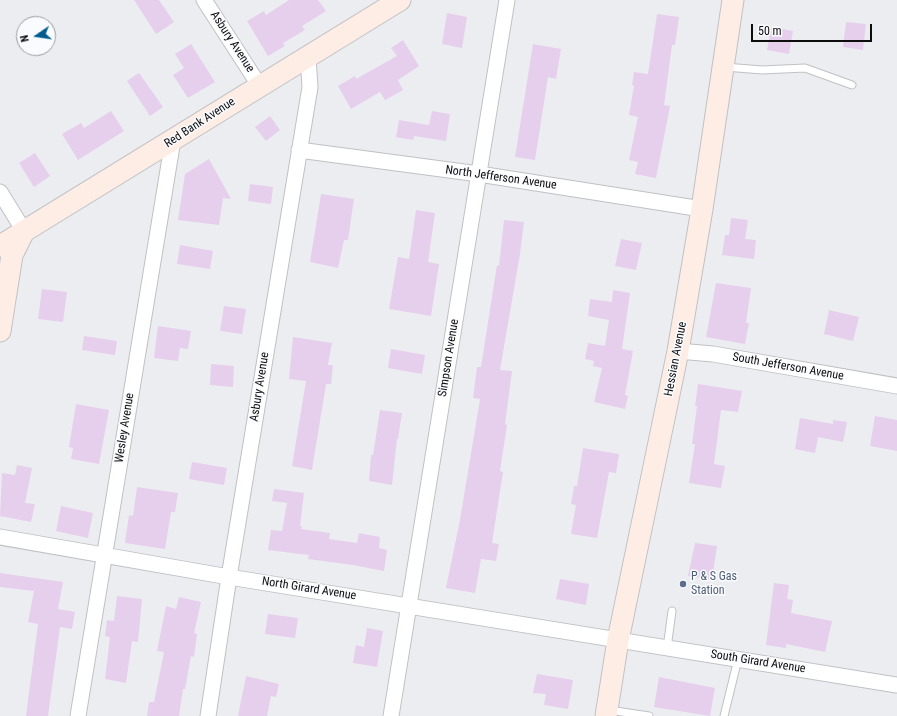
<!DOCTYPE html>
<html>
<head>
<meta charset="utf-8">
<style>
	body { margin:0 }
	#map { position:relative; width:897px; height:716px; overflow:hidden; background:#ecedf1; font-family:"Roboto Condensed",sans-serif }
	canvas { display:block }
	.north { position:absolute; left:16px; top:16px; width:40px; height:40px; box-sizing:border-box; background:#fafbfe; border:1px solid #9b9c9e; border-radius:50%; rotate:257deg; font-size:11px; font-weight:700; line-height:16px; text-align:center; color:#0d0d0e }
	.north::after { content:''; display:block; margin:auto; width:14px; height:18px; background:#025d8e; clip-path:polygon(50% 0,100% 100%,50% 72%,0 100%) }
	.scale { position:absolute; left:751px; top:24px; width:121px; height:18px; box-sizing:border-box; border:2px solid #0d0d0e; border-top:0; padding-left:5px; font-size:12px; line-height:14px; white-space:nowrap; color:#0d0d0e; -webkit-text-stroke:3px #fafbfe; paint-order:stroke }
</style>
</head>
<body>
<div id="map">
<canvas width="897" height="716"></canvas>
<div class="north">N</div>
<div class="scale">50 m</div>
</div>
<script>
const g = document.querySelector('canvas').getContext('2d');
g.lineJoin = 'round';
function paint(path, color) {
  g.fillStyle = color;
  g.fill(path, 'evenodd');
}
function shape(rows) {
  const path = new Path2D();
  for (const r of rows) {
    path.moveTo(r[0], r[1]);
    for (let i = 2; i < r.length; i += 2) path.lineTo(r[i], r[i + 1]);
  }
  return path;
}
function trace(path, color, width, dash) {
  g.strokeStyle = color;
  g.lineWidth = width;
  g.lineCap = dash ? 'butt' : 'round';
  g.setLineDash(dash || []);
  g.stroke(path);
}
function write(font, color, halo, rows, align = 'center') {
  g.font = font + ' "Roboto Condensed",sans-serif';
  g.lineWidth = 3;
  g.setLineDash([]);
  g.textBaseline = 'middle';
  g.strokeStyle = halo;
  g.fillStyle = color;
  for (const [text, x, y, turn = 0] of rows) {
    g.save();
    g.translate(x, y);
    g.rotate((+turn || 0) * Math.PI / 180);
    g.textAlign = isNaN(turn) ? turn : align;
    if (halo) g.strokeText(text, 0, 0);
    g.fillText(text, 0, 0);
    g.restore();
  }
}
const building = shape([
	[134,0,159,0,174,22,156,34],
	[289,0,318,0,326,11,302,26,305,30,283,43,285,46,268,56,247,21,264,11,266,15],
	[447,13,467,17,462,48,442,44],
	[657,14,679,17,675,45,672,45,664,105,670,106,656,178,635,174,638,162,629,160,638,117,629,115,634,86,632,85,634,72,648,74],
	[846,22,866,24,863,50,843,47],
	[771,27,793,31,789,54,767,50],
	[403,40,419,66,398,80,403,90,385,100,380,92,351,109,338,86,355,76,356,79,397,56,391,48],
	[191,44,215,82,188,98,173,75,184,68,175,54],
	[533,44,561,49,556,79,548,77,535,160,515,157],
	[139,73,163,107,150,116,127,81],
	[111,111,124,131,78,160,62,134,81,123,84,128],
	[432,111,450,114,446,141,414,136,413,140,396,137,399,120,429,125],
	[270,116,280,130,266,141,255,127],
	[35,153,50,176,34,187,19,163],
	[209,159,231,199,223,198,219,225,178,220,185,174],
	[250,184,273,187,271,204,248,201],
	[321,194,354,199,348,240,344,240,338,268,310,262],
	[416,210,435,213,428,262,439,264,431,316,389,309,398,257,409,259],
	[731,218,748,220,745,239,756,240,754,259,722,255,725,235,729,235],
	[504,220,524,222,520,254,500,370,512,371,505,424,507,425,500,471,503,472,492,543,499,544,496,561,481,559,475,593,446,588,460,520,480,399,473,398,477,367,481,367,497,265,499,266],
	[621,239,642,243,636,270,615,266],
	[180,245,213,251,210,269,177,264],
	[716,283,751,288,746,323,749,323,745,344,706,337],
	[42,289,67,292,63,322,38,319],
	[613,290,630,293,622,349,633,351,625,395,628,396,625,409,594,402,602,368,593,366,594,361,585,359,588,343,605,346,609,320,588,316,590,299,612,302],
	[224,306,246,309,242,334,220,331],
	[829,310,859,317,853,341,824,334],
	[158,326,191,331,188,349,180,348,178,361,154,358],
	[84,336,117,341,115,355,82,350],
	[293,337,332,343,328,365,333,365,331,384,326,384,312,470,292,466,306,381,289,379],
	[391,349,425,355,422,374,388,368],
	[211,364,234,366,233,387,210,385],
	[698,384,742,391,738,412,721,410,714,464,725,466,721,488,689,483,695,444,692,444,697,406,695,406],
	[76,404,109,410,99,464,71,459,73,448,69,447],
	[380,410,402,413,398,439,397,439,392,485,369,481,371,455,373,455],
	[875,416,897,420,897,451,870,446],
	[800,418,833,424,833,420,847,422,843,442,818,437,815,453,795,449],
	[583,448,619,454,616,473,609,472,597,538,571,534,576,505,571,504,574,486,577,486],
	[192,462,227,468,224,485,189,479],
	[17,465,32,468,25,503,35,504,31,522,0,516,2,473,15,475],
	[137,487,178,493,175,512,171,512,165,549,125,543,129,515,133,516],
	[274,489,304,493,300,526,302,526,301,529,330,533,329,539,357,543,359,533,380,537,379,548,387,550,384,571,353,565,308,559,309,555,268,550,271,530,282,531,287,503,272,501],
	[61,506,93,513,88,538,56,531],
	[695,543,717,546,712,580,688,576],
	[0,573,63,582,58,609,75,612,72,629,60,627,48,716,26,716,38,624,28,622,34,591,0,587],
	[560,579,589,584,586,605,556,599],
	[774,583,789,585,787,599,793,600,791,613,832,621,825,652,786,644,786,648,766,645],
	[117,596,142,599,138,642,132,641,126,683,105,679,110,637,105,636,107,620,114,621],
	[179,597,201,602,194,633,197,634,194,657,191,656,185,689,183,689,179,716,147,716,149,702,154,702,164,652,157,651,166,606,176,609],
	[268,614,298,618,295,638,265,634],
	[367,628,383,631,377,667,353,663,356,645,364,647],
	[537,674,573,680,568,709,544,705,546,694,533,693],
	[246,676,279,684,276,697,271,696,267,716,238,716],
	[659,677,715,688,710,716,654,707]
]);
const lane = shape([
	[725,67,762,70,805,68,852,85],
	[667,648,672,611],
	[609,710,649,716],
	[724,716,738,659]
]);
const street = shape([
	[204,0,259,85],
	[299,150,479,174,702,209],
	[0,192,24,231],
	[678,351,713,354,897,386],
	[0,537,229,577,897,685],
	[78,716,173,140],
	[208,716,229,577,310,87,308,57],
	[391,716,507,0]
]);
const secondary = shape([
	[0,246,400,0],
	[0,331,12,255,24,231],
	[606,716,618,640,678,351,702,209,733,0]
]);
const markers = [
	[683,584,4,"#5c6f8a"]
];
const streetNames = [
	["Asbury Avenue",232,42,57],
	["Red Bank Avenue",200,123,-33],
	["North Jefferson Avenue",501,178,8],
	["Simpson Avenue",449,358,-81],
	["Hessian Avenue",676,359,-79],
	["South Jefferson Avenue",788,367,10],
	["Asbury Avenue",260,387,-81],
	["Wesley Avenue",125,428,-81],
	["North Girard Avenue",309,589,9],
	["South Girard Avenue",758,662,9]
];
const serviceNames = [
	["P & S Gas",691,577],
	["Station",691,591]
];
paint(building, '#e6cfec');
trace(lane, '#c0c1c4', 9);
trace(street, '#c0c1c4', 17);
trace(secondary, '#c0c1c4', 23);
trace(lane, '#fff', 7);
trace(street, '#fff', 15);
trace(secondary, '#feede5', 21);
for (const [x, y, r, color] of markers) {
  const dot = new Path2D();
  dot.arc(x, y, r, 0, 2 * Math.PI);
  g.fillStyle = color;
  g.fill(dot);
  trace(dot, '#fafbfe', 1.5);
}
write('12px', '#0d0d0e', '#fafbfe', streetNames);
write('12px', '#4e5e75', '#fafbfe', serviceNames, 'left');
</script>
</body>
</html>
